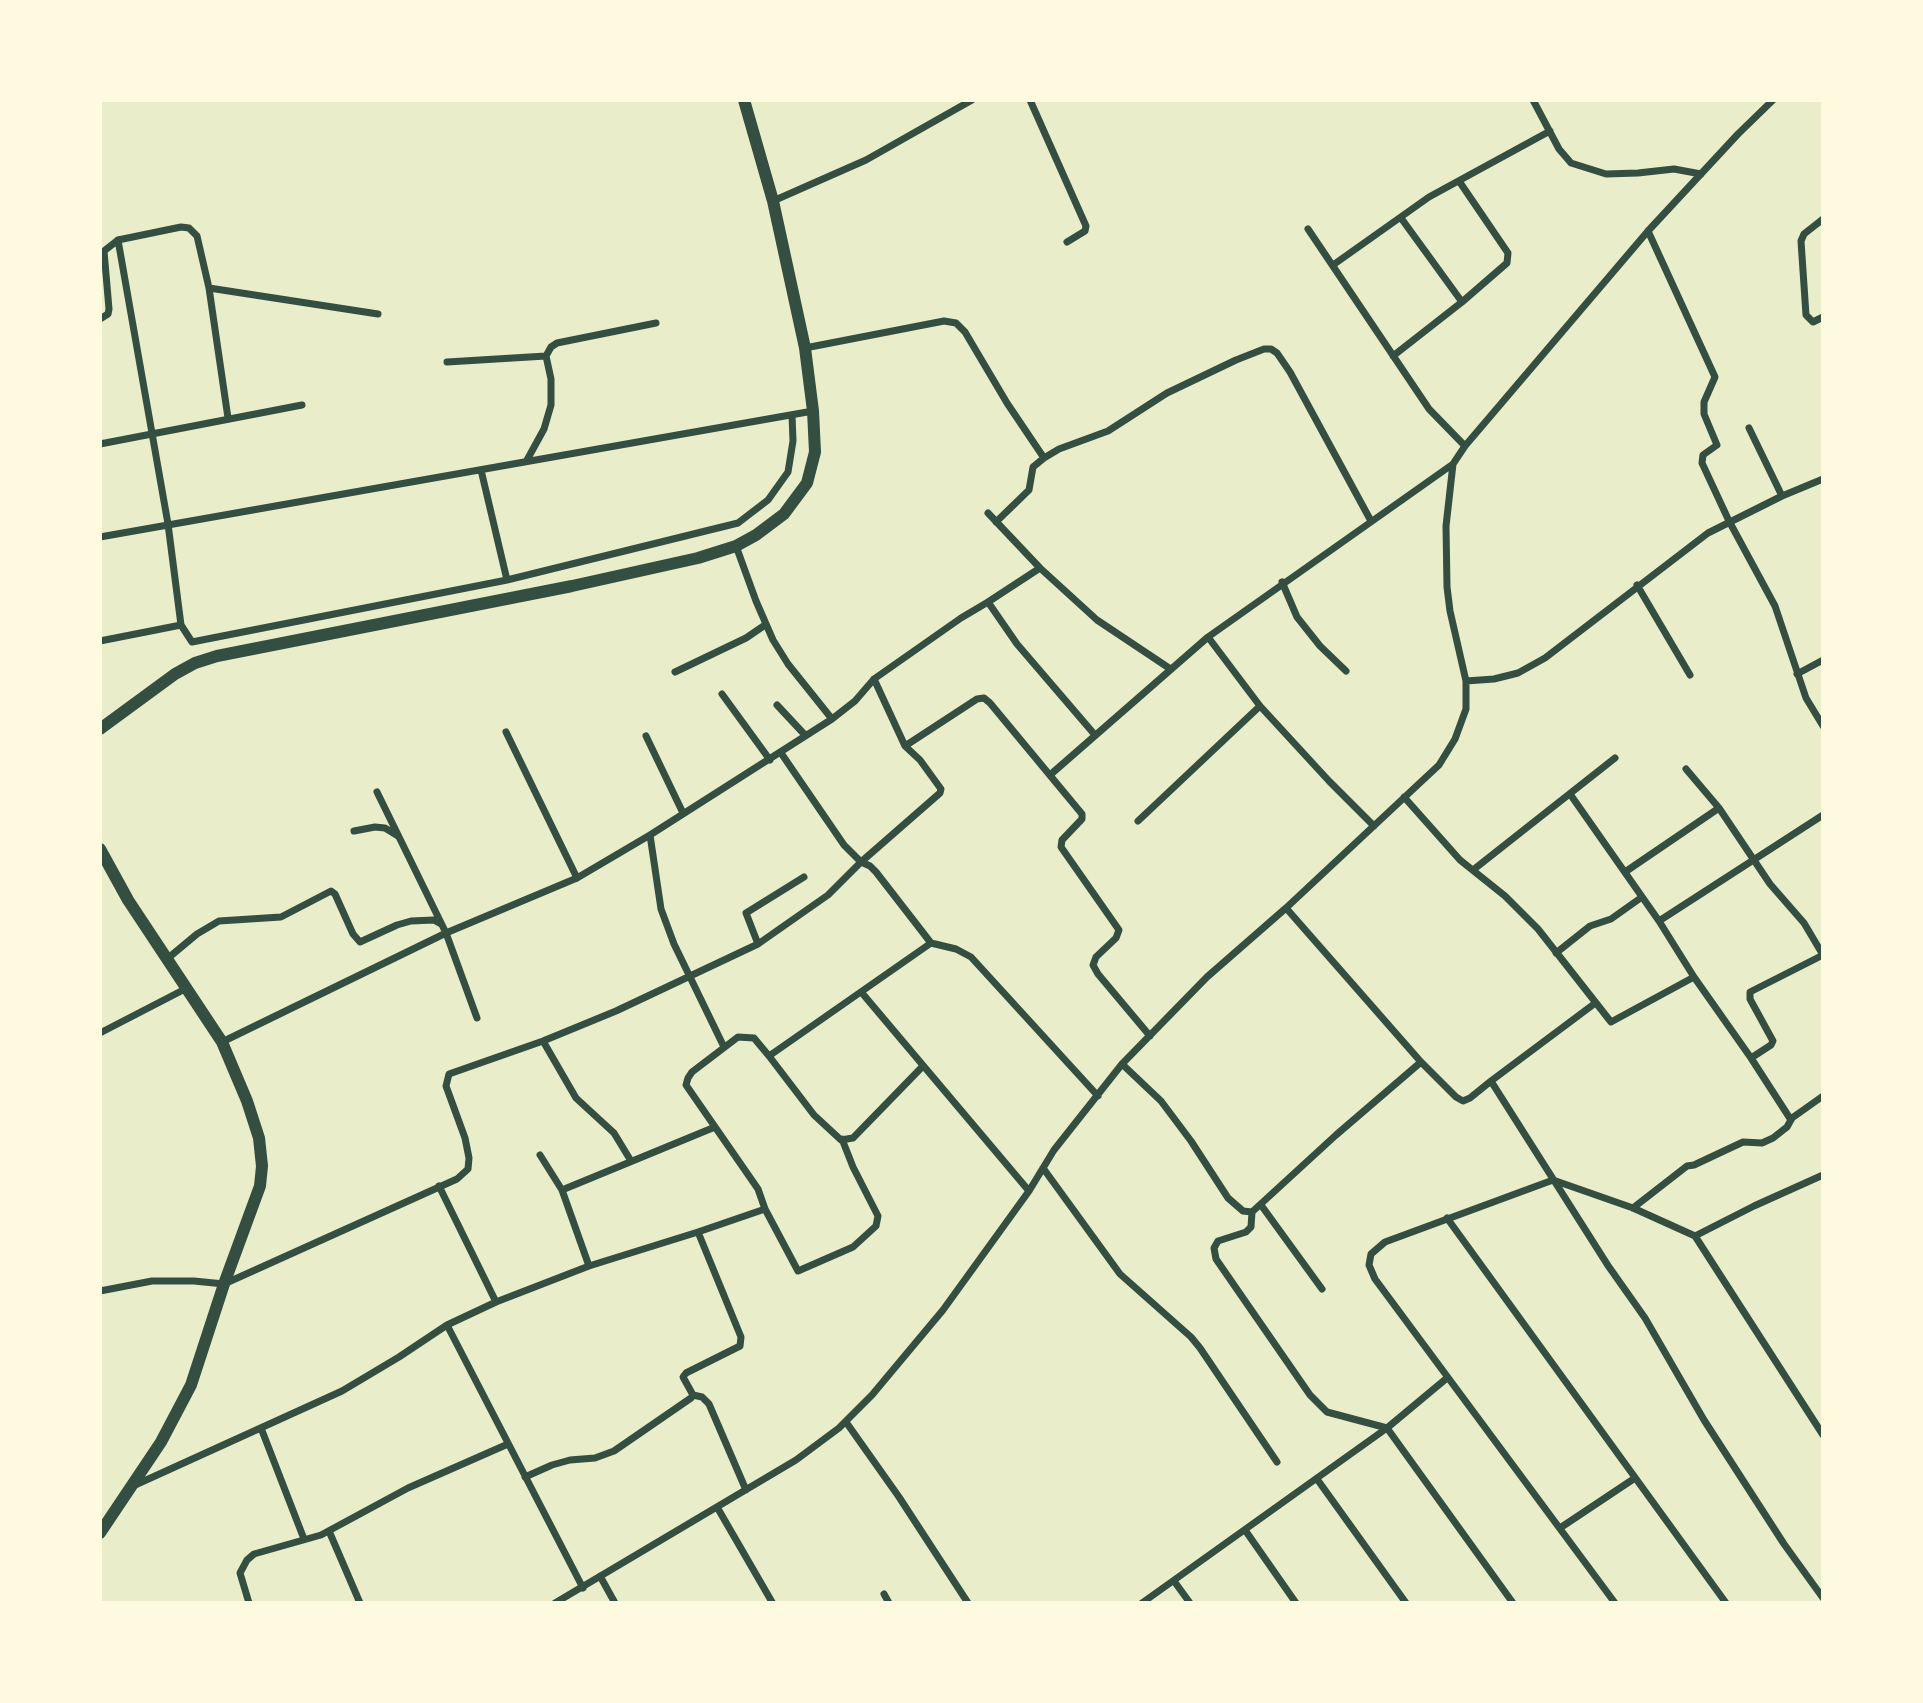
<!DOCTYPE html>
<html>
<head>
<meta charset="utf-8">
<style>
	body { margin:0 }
	#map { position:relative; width:1923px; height:1703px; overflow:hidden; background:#e9edc9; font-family:Lora,serif }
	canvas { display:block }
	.frame { position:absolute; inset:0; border:102px solid #fefae0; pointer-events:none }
</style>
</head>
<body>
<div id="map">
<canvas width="1923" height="1703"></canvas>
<div class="frame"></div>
</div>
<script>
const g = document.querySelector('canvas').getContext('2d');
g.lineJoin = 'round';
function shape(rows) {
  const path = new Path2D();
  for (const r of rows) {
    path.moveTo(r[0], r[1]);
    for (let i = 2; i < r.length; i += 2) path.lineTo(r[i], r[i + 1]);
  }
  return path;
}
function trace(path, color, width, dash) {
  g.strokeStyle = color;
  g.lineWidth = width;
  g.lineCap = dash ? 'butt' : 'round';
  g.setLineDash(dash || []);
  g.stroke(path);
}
const minor = shape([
	[1030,100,1086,226,1085,231,1067,242],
	[1533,100,1559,149,1571,163,1606,174,1638,173,1674,169,1701,174],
	[773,201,866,160,972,100],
	[1401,218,1462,302],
	[1823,219,1804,234,1801,241,1806,315,1813,322,1823,317],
	[1308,229,1429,409,1465,446],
	[1648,231,1715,377,1704,402,1704,414,1717,445,1703,455,1702,463,1729,521,1775,606,1806,698,1823,726],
	[1333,265,1429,197,1550,131],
	[209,288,378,314],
	[100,319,108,314,109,309,104,251,118,240],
	[805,348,944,321,956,323,965,332,1007,403,1044,458],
	[1393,356,1462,302,1507,263,1508,253,1459,181],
	[447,362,546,356],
	[228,418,209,288,197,236,189,228,181,227,118,240,168,524,181,625,192,642,507,580,738,523,768,500,788,472,793,441,792,415],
	[1749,428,1782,496],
	[100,444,302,405],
	[527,460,544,429,551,405,551,379,546,356,551,347,557,343,656,323],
	[481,470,507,580],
	[996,522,1029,490,1033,467,1044,458,1059,449,1108,431,1167,393,1236,360,1264,349,1271,349,1277,353,1290,372,1371,521],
	[100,537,813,411],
	[736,546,756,601,773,640,788,664,832,719],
	[1040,568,1097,620,1169,668],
	[1282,582,1297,617,1320,646,1346,671],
	[1637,585,1690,675],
	[988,602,1040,568,988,513],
	[1208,637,1260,706,1329,781,1374,826],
	[100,641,181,625],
	[675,672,746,638,765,625],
	[1797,674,1823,660],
	[1466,681,1494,679,1518,673,1545,658,1708,533,1782,496,1823,479],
	[722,694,770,760],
	[777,705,805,735],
	[506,732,577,878],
	[646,736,683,813],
	[905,746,977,699,984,698,990,703,1082,814,1082,819,1062,840,1061,847,1119,930,1116,938,1096,957,1093,965,1098,974,1150,1036],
	[781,753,844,845,861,862,870,866,876,872,931,943],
	[1686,769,1719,808,1770,884,1804,923,1823,955,1750,992,1750,999,1773,1041,1771,1045,1751,1058],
	[1050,775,1208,637,1453,464],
	[377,792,446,933,477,1018],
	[1570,794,1659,921,1694,977,1751,1058,1791,1120],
	[1404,797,1460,860,1505,896,1538,929,1611,1022,1694,977],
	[1138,821,1260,706],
	[354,831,375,827,385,828,398,836],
	[650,835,661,909,674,944,724,1047],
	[1473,870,1615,758],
	[1625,872,1719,808],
	[1286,908,1421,1062,1456,1097,1463,1101,1470,1098,1491,1081,1609,1267,1645,1318,1704,1420,1784,1544,1823,1598],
	[1659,921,1823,815],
	[758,944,746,913,804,877],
	[1556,953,1590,926,1611,919,1642,897],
	[167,959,197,934,219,921,281,917,331,891,335,894,353,934,360,942,397,925,411,921,434,920,441,924],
	[862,993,1029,1191],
	[100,1033,187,988],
	[543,1041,576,1098,614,1133,631,1161],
	[222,1042,446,933,577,878,650,835,832,719,855,701,874,679,961,618,988,602,1017,644,1095,735],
	[769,1056,814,1115,841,1140,853,1138,923,1066],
	[1122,1064,1161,1101,1191,1141,1228,1198,1243,1211,1252,1212,1336,1135,1421,1062],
	[1491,1081,1594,1004],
	[842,1139,853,1167,878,1216,876,1226,853,1247,798,1271,765,1209,758,1189,686,1085,688,1078,692,1072,738,1037,754,1038,769,1056,931,943,956,949,971,957,1098,1096],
	[540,1155,562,1190,589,1266],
	[1043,1168,1120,1274,1191,1337,1200,1348,1277,1462],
	[439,1186,496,1302],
	[562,1190,715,1127],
	[1261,1205,1322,1289],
	[1633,1208,1687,1166,1694,1165,1743,1142,1762,1143,1773,1138,1787,1127,1792,1118,1823,1096],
	[1252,1212,1251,1227,1246,1232,1218,1241,1214,1248,1216,1259,1310,1395,1327,1412,1387,1428,1513,1603],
	[1447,1218,1726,1603],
	[1695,1236,1823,1435],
	[1695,1236,1754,1206,1823,1175],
	[100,1291,152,1281,194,1281,224,1284,457,1179,468,1169,469,1158,465,1138,446,1086,449,1074,543,1041,616,1011,758,944,828,895,861,862,940,793,941,789,920,760,905,746,874,679],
	[447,1325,583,1588],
	[693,1395,702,1397,709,1404,746,1490],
	[846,1422,899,1497,968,1603],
	[261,1428,304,1539],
	[525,1477,552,1465,570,1460,595,1458,614,1451,691,1398,693,1395,683,1377,686,1373,740,1346,741,1337,698,1232],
	[1317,1479,1406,1603],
	[133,1486,342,1391,399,1357,447,1325,496,1302,589,1266,698,1232,765,1209],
	[717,1507,772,1602],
	[1560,1528,1635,1478],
	[1245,1530,1296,1603],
	[329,1531,360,1603],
	[600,1576,615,1603],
	[1174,1581,1190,1603],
	[884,1594,889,1603],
	[249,1603,240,1573,247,1560,254,1554,321,1535,408,1488,508,1444],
	[555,1603,796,1460,839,1428,872,1395,943,1310,1029,1191,1054,1150,1122,1064,1207,977,1286,908,1439,765,1455,739,1466,709,1466,681,1450,611,1447,587,1446,526,1453,464,1465,446,1648,231,1738,134,1773,100],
	[1142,1603,1387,1428,1447,1378],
	[1615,1603,1375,1279,1369,1265,1371,1254,1385,1242,1553,1180,1633,1208,1695,1236]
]);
const tertiary = shape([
	[100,729,175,674,195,663,217,656,572,586,698,558,736,546,756,535,784,514,807,483,815,452,813,411,805,348,773,201,744,100],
	[100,849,128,900,222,1042,247,1101,259,1138,262,1166,260,1186,224,1284,191,1385,161,1442,100,1533]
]);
trace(minor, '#344e41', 7);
trace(tertiary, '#344e41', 12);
</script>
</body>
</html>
